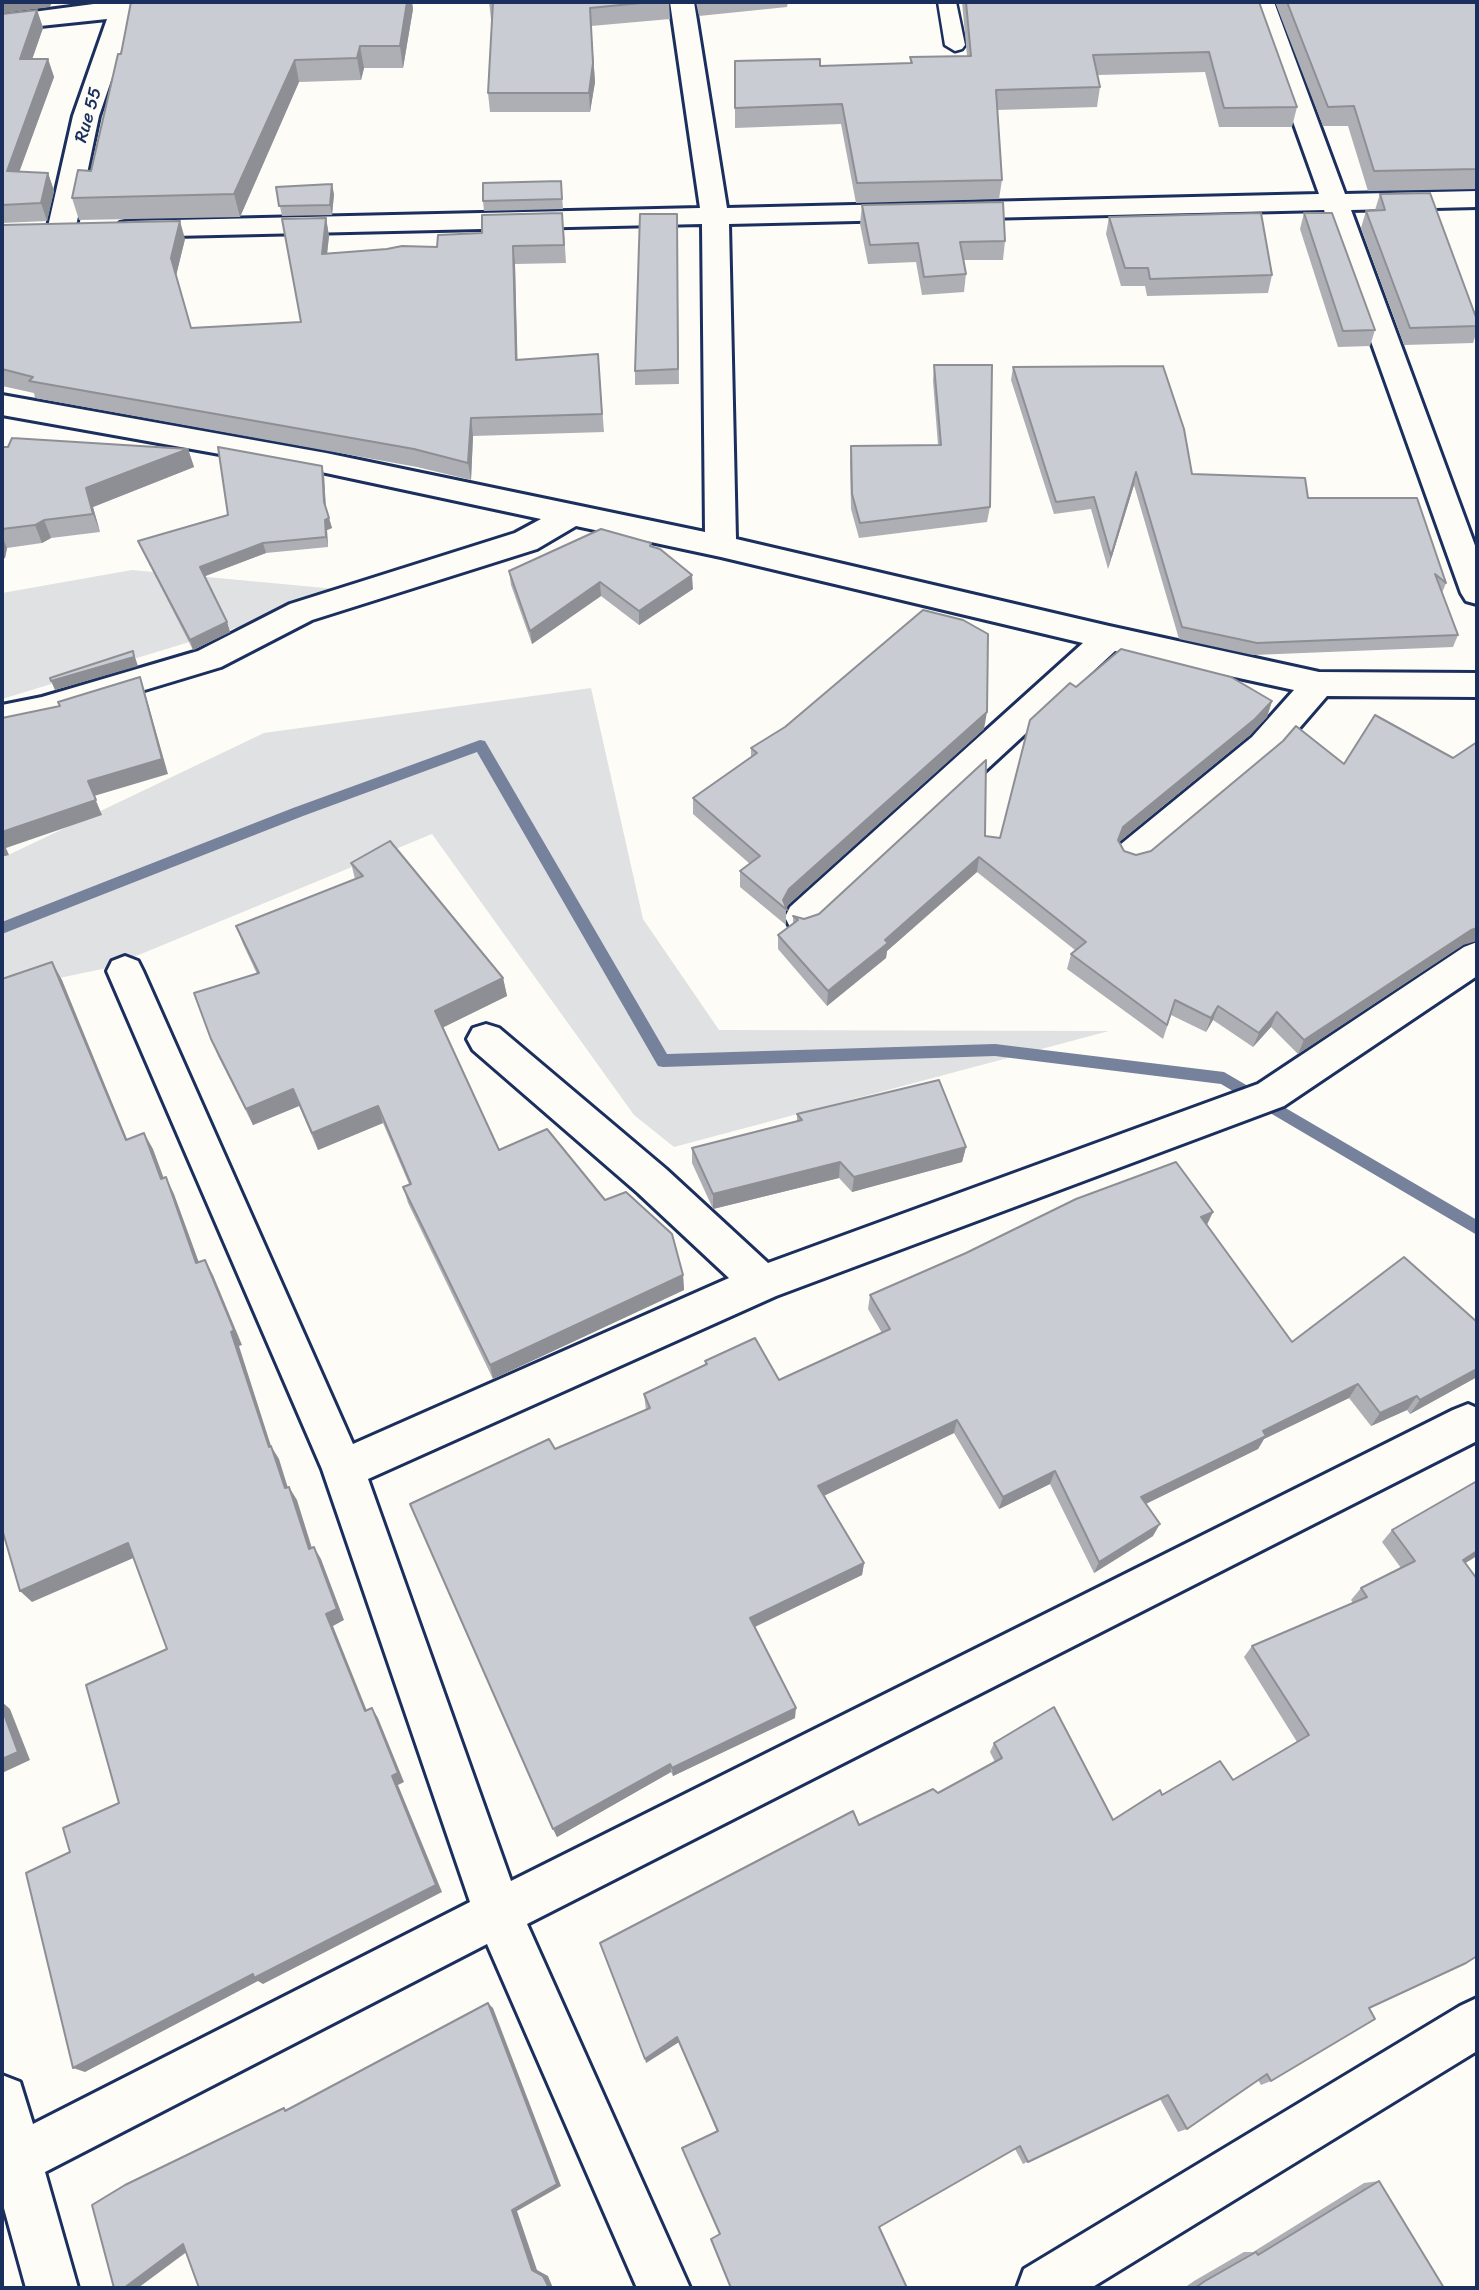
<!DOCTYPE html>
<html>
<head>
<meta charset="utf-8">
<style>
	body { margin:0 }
	#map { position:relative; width:1479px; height:2290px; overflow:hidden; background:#fdfcf7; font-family:Sriracha,sans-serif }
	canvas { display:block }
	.frame { position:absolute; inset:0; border:4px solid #1b2f5e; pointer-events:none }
</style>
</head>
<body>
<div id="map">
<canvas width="1479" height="2290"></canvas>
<div class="frame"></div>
</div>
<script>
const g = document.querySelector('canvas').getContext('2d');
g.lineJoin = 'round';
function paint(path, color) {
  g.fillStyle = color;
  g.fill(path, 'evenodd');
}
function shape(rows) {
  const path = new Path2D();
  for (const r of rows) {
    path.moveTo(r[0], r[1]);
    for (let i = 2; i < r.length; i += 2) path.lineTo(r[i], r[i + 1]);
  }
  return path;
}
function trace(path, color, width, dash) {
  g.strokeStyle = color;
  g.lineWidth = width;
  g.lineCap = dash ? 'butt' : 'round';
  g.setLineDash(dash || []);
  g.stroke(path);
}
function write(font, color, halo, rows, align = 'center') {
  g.font = font + ' Sriracha,sans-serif';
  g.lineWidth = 5;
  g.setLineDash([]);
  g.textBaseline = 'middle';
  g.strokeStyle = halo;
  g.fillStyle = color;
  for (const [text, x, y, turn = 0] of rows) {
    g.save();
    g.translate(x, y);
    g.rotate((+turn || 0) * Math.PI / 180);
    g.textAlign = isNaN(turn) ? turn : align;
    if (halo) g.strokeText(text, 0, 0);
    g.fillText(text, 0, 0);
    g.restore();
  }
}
const green = shape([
	[132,570,357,591,2,699,2,593],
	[591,688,643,919,719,1030,1109,1031,674,1147,634,1115,432,834,107,968,2,990,2,858,264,733]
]);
const stream = shape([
	[480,740,485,741,667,1054,995,1044,1224,1072,1477,1220,1477,1235,1221,1084,995,1056,663,1067,658,1066,477,752,303,816,2,934,2,922,293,808,480,740]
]);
const lane = shape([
	[938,2,956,2,965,45,962,49,955,51,945,45,938,2]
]);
const street = shape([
	[109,2,201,2,198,7,189,9,133,16,99,116,75,231,71,237,61,239,51,237,47,231,73,116,107,19,2,30,2,16,109,2],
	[670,2,694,2,727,208,1319,194,1250,2,1274,2,1345,194,1477,191,1477,207,1351,210,1477,551,1477,604,1466,601,1461,593,1324,210,729,224,736,539,1109,626,1319,672,1477,673,1477,697,1327,696,1276,755,1145,864,1133,868,1121,864,1116,854,1121,844,1252,737,1294,690,1115,651,816,927,803,931,790,927,785,917,790,907,1083,643,721,557,576,526,537,549,312,620,221,667,42,721,2,729,2,705,42,697,198,651,290,604,515,533,541,519,326,473,2,415,2,395,326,453,705,532,702,224,130,237,120,235,116,229,120,223,130,221,700,208,670,2],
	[1477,942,1477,976,1284,1106,776,1296,368,1479,511,1881,1453,1410,1468,1404,1477,1408,1477,1441,527,1924,690,2288,637,2288,487,1944,45,2172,78,2288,26,2288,2,2201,2,2075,20,2082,33,2124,470,1902,322,1469,107,971,112,961,125,956,138,961,143,971,353,1444,729,1278,638,1193,473,1050,467,1039,473,1028,486,1024,499,1028,666,1169,768,1263,1258,1084,1464,947,1477,942],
	[1477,1998,1477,2051,1091,2288,1017,2288,1024,2269,1460,2006,1477,1998]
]);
const wall = shape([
	[131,2,412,2,413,9,403,68,364,68,361,80,299,82,240,217,79,220,72,198,91,171,121,54],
	[489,2,669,2,670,19,591,26,595,82,590,112,490,112,488,93,492,19,491,19],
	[696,2,788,2,787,7,699,16],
	[962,2,1259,2,1297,107,1292,127,1219,127,1205,72,1098,75,1100,87,1097,107,997,110,1002,180,999,199,856,203,841,124,735,128,735,61,820,66,910,63,910,57,967,56],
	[1275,2,1477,2,1477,189,1368,191,1348,126,1323,126],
	[37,10,43,28,32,59,48,59,54,77,19,172,48,173,54,191,47,221,2,223,2,14],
	[561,181,563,209,484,211,483,201],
	[276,187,334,194,332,215,282,216],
	[1380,194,1477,320,1477,331,1473,343,1404,345,1361,228,1366,211,1375,210],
	[862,205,1005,241,1003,260,964,260,966,274,964,292,922,295,916,262,868,264,860,224],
	[1304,213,1375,330,1370,346,1338,347,1300,229],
	[677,214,679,384,635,385,635,371],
	[1109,217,1272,275,1268,293,1147,296,1145,286,1121,286,1106,234],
	[326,218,329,236,327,254,437,247,564,231,566,263,515,264,517,360,598,354,604,432,473,436,471,480,417,467,35,398,34,393,2,386,2,225,185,239,176,275,191,328,301,322],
	[934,365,990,507,987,522,859,538,851,509,850,461,851,446,938,445,933,381],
	[1013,367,1192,474,1308,498,1417,498,1446,583,1442,593,1458,635,1453,647,1253,655,1179,639,1134,485,1108,569,1091,509,1054,514,1011,380],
	[2,447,188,449,194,467,93,507,100,532,51,538,42,543,7,548,5,558,2,559],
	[322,466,324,475,326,509,332,528,327,530,328,547,266,553,204,576,227,622,230,632,193,650,142,550,138,541,228,515],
	[651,543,651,547,693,589,639,625,601,596,532,644,511,585,509,571],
	[1076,687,1272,701,1267,717,1250,735,1119,842,1124,851,1463,945,1298,1054,1271,1027,1253,1047,1213,1020,1206,1032,1171,1015,1163,1039,1067,969,1071,954,1075,950,977,872,887,951,886,958,827,1006,778,949,778,935,793,924,793,916,804,919,819,914,985,836,1000,838],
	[984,729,788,905,786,909,786,925,740,887,740,871,750,864,693,814,693,798,751,757,751,748],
	[351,863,503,978,507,996,443,1027,499,1150,605,1200,683,1275,684,1290,493,1379,408,1203,403,1187,409,1184,383,1123,318,1150,299,1106,253,1125,218,1056,211,1039,257,974,243,944,236,926,355,879],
	[797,1114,966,1147,962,1162,852,1192,839,1178,713,1209,692,1163,692,1148,797,1121],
	[1207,1225,1292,1342,1477,1377,1410,1414,1407,1410,1371,1426,1349,1398,1264,1439,1258,1449,1146,1504,1153,1536,1094,1573,1050,1484,999,1509,954,1433,824,1496,864,1563,862,1575,755,1627,795,1718,673,1776,671,1772,557,1837,410,1504,555,1449,646,1410,644,1394,705,1365,705,1361,779,1380,882,1333,868,1309,870,1295],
	[1392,1530,1466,1563,1369,2008,1271,2081,1261,2085,1258,2080,1187,2129,1178,2132,1160,2099,1023,2164,1015,2149,720,2234,717,2132,679,2042,646,2063,859,1825,938,1793,995,1762,990,1752,994,1743,1113,1820,1162,1795,1233,1780,1297,1742,1244,1657,1252,1646,1353,1603,1351,1600,1361,1588,1401,1568,1382,1542],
	[1379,2181,1444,2288,1184,2288,1194,2281,1244,2252,1253,2252,1364,2183]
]);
const shadedWall = shape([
	[2,2,52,2,50,7,2,13],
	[407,2,412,2,413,9,403,68,400,46],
	[37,10,43,28,26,77,20,59],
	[591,26,595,82,590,112,589,93],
	[360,46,364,68,361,80,357,58],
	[48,59,54,77,13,189,7,171],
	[295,60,299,82,240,217,234,194],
	[48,173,54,191,47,221,41,203],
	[332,184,334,194,332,215,330,205],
	[326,218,329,236,325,272,322,254],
	[180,221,185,239,176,276,171,258],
	[513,246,515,264,518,378,516,360],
	[471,418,473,436,471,480,468,463],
	[188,449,194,467,93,507,100,532,93,514,86,488],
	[322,466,324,475,326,512,324,502],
	[1136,472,1134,485,1108,569,1111,556],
	[329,518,332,528,327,530,328,547,326,537,325,520],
	[44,520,51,538,42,543,35,525],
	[2,536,7,548,5,558,2,559],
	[263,543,266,553,203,577,200,567],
	[692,575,693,589,639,625,639,611],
	[600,582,601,596,532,644,530,631],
	[227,622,230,632,193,650,190,640],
	[133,651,138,666,55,690,51,681],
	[140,677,145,693,168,774,94,796,102,815,6,848,9,855,2,857,2,832,88,781],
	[1272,701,1267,717,1250,735,1119,842,1118,840,1123,827],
	[987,712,984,729,788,905,786,909,783,900,789,889],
	[979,857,977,872,887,951,886,958,827,1006,828,991,885,940],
	[1477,928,1477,941,1463,945,1298,1054,1304,1040,1471,930],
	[52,962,62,980,134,1156,126,1140],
	[503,978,507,996,440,1029,435,1011],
	[1218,1006,1213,1020,1206,1032,1211,1018],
	[1277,1012,1271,1027,1253,1047,1259,1033],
	[293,1089,299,1106,253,1125,246,1109],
	[378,1106,383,1123,318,1150,312,1133],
	[144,1133,153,1149,170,1195,161,1179],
	[966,1147,962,1162,852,1192,854,1177],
	[840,1162,839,1178,713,1209,713,1194],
	[166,1177,174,1194,205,1279,196,1263],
	[1213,1212,1206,1227,1201,1217],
	[205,1260,213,1275,242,1345,239,1346,271,1446,279,1459,292,1501,285,1488,269,1447],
	[683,1275,684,1290,493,1379,490,1365],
	[1477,1369,1477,1377,1410,1414,1420,1400],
	[1358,1384,1349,1398,1264,1439,1258,1449,1135,1509,1141,1497,1263,1431],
	[1417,1396,1407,1410,1371,1426,1380,1413],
	[957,1420,954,1433,817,1499,818,1486],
	[1055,1471,1050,1484,999,1509,1003,1497],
	[289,1487,297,1500,316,1561,309,1549],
	[1160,1524,1153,1536,1094,1573,1099,1562],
	[128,1543,138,1556,32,1602,20,1591],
	[314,1547,321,1559,344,1620,333,1626,371,1721,365,1711,326,1614],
	[1477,1551,1477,1556,1451,1572,1463,1560],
	[864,1563,862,1575,750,1629,750,1618],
	[2,1702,10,1709,30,1760,2,1773],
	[372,1708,378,1718,404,1782,398,1785,442,1892,263,1984,258,1981,85,2072,73,2068,392,1776],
	[796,1708,795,1718,673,1776,672,1768],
	[670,1764,671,1772,557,1837,553,1829],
	[488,2003,493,2008,561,2186,517,2211,537,2270,548,2276,553,2288,549,2288,532,2270,512,2210],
	[677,2037,679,2042,646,2063,645,2059],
	[183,2244,196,2245,138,2288,124,2288]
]);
const building = shape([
	[131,2,407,2,400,46,360,46,357,58,295,60,234,194,72,198,78,170,91,171,118,54,121,54,131,2],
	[493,2,651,2,590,8,593,63,589,93,488,93,493,2],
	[966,2,1259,2,1297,107,1224,108,1209,52,1093,55,1100,87,996,90,1002,180,857,183,842,104,735,108,735,61,820,59,820,66,912,63,910,57,971,56,966,2],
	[1287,2,1477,2,1477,169,1374,171,1354,106,1328,107,1287,2],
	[37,10,20,59,48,59,7,171,48,173,41,203,2,205,2,14,37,10],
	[561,181,562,199,483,201,483,183,561,181],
	[332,184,330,205,279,206,276,187,332,184],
	[1430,193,1477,320,1477,326,1410,328,1366,211,1385,210,1380,194,1430,193],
	[1003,202,1005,241,960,242,966,274,924,277,918,243,870,245,862,205,1003,202],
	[562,213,564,245,513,246,516,360,598,354,602,414,471,418,468,463,414,449,29,381,33,377,2,369,2,225,180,221,171,258,191,328,301,322,282,219,326,218,322,254,387,249,402,246,437,247,438,235,482,233,482,215,562,213],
	[1261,213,1272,275,1150,279,1148,268,1125,268,1109,217,1261,213],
	[1304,213,1332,213,1375,330,1343,331,1304,213],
	[640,214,677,214,678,369,635,371,640,214],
	[934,365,992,365,990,507,860,523,852,494,851,446,941,445,934,365],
	[1163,366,1184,429,1192,474,1305,478,1308,498,1417,498,1446,583,1435,574,1458,635,1257,643,1182,627,1136,472,1111,556,1094,497,1056,502,1013,367,1163,366],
	[12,438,188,449,86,488,93,514,44,520,35,525,2,529,2,447,8,447,12,438],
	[218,447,322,466,324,502,329,518,325,520,326,537,263,543,200,567,227,622,190,640,138,541,228,515,218,447],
	[601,529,651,543,650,546,660,549,692,575,639,611,600,582,530,631,509,571,601,529],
	[923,610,963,620,988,634,987,712,789,889,783,900,787,910,740,871,760,856,693,798,757,753,751,748,785,727,923,610],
	[1121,649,1231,677,1272,701,1255,719,1123,827,1118,840,1124,851,1136,855,1151,851,1283,741,1296,726,1344,764,1375,715,1453,758,1477,742,1477,928,1471,930,1304,1040,1277,1012,1259,1033,1218,1006,1211,1018,1175,1000,1167,1025,1071,954,1086,942,979,857,885,940,888,943,828,991,778,935,798,920,793,916,804,919,819,914,986,760,985,836,1000,838,1030,720,1070,683,1076,687,1121,649],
	[133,651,134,657,51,681,50,678,133,651],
	[140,677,162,759,88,781,96,800,2,832,2,718,60,706,58,702,140,677],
	[390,841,503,978,435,1011,499,1150,547,1129,605,1200,626,1192,672,1234,683,1275,490,1365,403,1187,411,1184,378,1106,312,1133,293,1089,246,1109,211,1039,194,993,259,973,236,926,363,876,351,863,390,841],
	[52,962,126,1140,144,1133,161,1179,166,1177,196,1263,205,1260,234,1330,231,1332,269,1447,271,1446,285,1488,289,1487,309,1549,314,1547,337,1609,326,1614,365,1711,372,1708,398,1773,392,1776,436,1885,254,1978,253,1974,73,2068,26,1873,70,1852,63,1828,119,1803,86,1685,167,1649,128,1543,20,1591,2,1529,2,979,52,962],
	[939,1080,966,1147,854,1177,840,1162,713,1194,692,1148,802,1120,797,1114,939,1080],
	[1176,1162,1213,1212,1201,1217,1292,1342,1404,1257,1477,1322,1477,1369,1420,1400,1417,1396,1380,1413,1358,1384,1263,1431,1266,1436,1141,1497,1160,1524,1099,1562,1055,1471,1003,1497,957,1420,818,1486,864,1563,750,1618,796,1708,672,1768,670,1764,553,1829,410,1504,549,1439,555,1449,650,1408,644,1394,707,1364,705,1361,755,1338,779,1380,890,1329,870,1295,966,1253,1076,1199,1176,1162],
	[1477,1481,1477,1551,1463,1560,1477,1579,1477,1956,1466,1963,1369,2008,1375,2019,1271,2081,1267,2074,1187,2129,1168,2095,1028,2162,1020,2146,879,2227,907,2288,731,2288,711,2239,720,2234,682,2148,718,2131,677,2037,645,2059,600,1943,853,1811,859,1825,933,1789,938,1793,1002,1758,994,1743,1054,1707,1113,1820,1160,1790,1162,1795,1220,1761,1233,1780,1309,1735,1252,1646,1367,1597,1361,1588,1415,1561,1392,1530,1477,1481],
	[2,1709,18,1752,2,1759,2,1709],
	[488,2003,557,2184,512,2210,532,2270,543,2276,549,2288,199,2288,183,2244,124,2288,114,2288,92,2205,125,2185,284,2108,285,2111,488,2003],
	[1379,2181,1444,2288,1195,2288,1205,2281,1256,2252,1258,2255,1379,2181]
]);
const farStreetnames = [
	["Rue 55",89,115,-74]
];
paint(green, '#e0e1e3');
paint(stream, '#76819c');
trace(lane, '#1b2f5e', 5);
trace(street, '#1b2f5e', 6);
paint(lane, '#fdfcf7');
paint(street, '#fdfcf7');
paint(wall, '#adafb5');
paint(shadedWall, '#8d8f94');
paint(building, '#c9ccd3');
trace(building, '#8d8f94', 2);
write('18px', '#1b2f5e', '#fdfcf7', farStreetnames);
</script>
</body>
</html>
